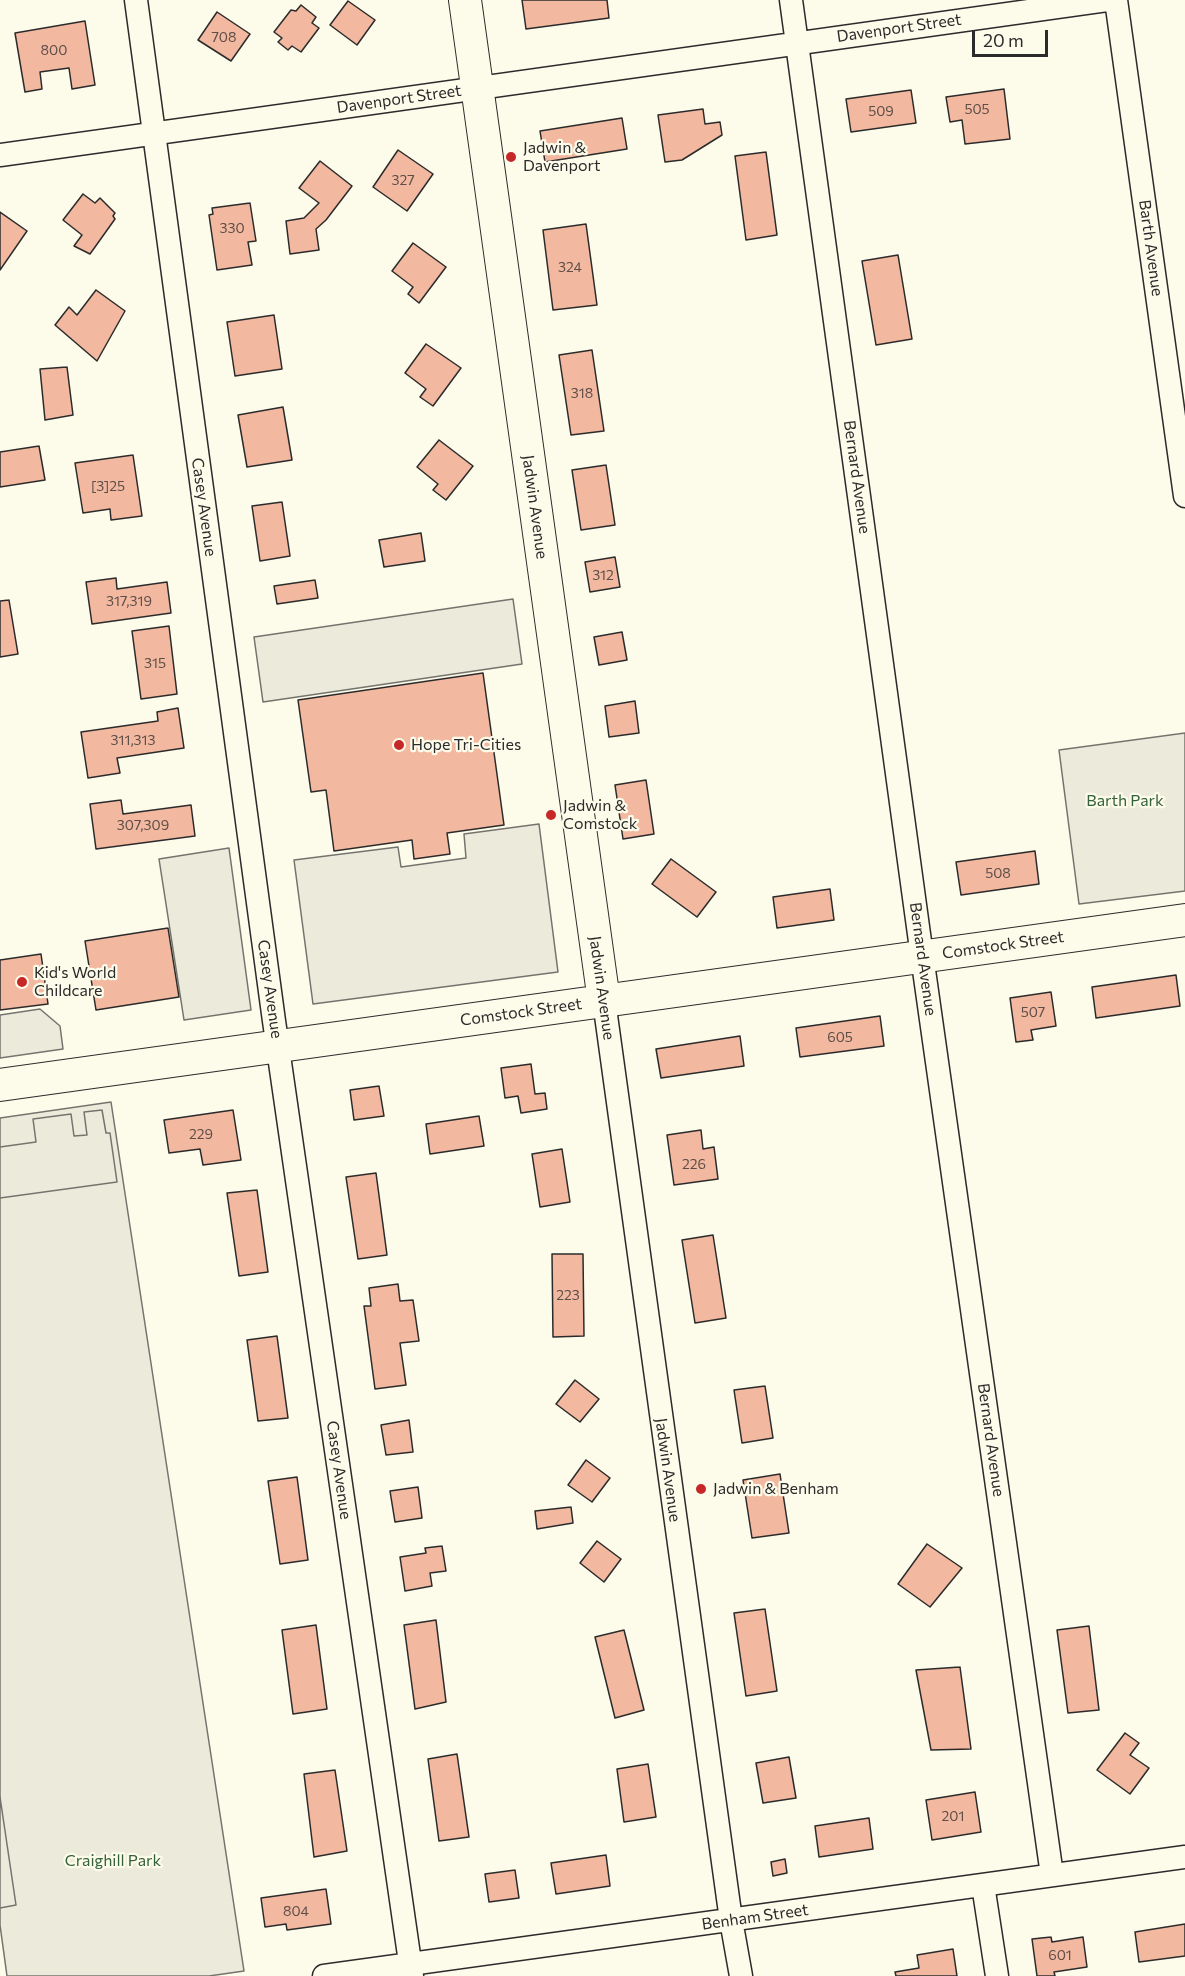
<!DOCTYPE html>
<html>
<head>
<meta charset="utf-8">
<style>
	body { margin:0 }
	#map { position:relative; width:1185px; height:1976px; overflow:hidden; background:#fdfbea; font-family:Commissioner,sans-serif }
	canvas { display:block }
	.scale { position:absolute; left:972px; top:30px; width:76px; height:27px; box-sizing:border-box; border:3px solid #2b2b2b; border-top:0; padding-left:8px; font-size:18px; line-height:21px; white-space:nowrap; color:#2b2b2b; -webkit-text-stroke:4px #fdfbea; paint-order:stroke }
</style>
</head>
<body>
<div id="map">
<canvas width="1185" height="1976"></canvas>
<div class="scale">20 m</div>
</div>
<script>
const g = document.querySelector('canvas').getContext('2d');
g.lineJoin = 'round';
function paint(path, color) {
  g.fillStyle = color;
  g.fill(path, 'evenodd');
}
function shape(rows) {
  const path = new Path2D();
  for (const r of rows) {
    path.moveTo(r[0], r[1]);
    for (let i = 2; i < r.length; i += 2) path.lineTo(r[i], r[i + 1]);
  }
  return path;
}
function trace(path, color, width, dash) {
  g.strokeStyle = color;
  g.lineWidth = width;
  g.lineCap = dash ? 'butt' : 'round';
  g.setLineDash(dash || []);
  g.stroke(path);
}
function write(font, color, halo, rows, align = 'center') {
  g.font = font + ' Commissioner,sans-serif';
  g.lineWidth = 4.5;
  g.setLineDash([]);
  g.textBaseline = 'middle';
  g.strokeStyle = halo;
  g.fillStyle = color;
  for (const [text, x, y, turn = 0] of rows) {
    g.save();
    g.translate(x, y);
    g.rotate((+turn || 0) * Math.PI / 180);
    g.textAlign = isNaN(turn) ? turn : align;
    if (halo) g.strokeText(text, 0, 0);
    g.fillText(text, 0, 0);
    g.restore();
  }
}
const green = shape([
	[1185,733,1185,891,1079,904,1059,750,1185,733],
	[40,1009,60,1026,63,1049,0,1058,0,1015,40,1009],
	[111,1102,244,1971,209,1976,7,1976,0,1925,0,1118,111,1102]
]);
const parking = shape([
	[513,599,522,664,263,702,254,637,513,599],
	[539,824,558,972,313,1004,294,860,398,847,401,867,466,858,464,834,539,824],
	[229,848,251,1010,184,1020,159,859,229,848],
	[102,1110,106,1133,110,1133,117,1182,0,1198,0,1147,36,1142,33,1119,71,1114,74,1136,87,1135,84,1112,102,1110],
	[0,1797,16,1905,0,1908,0,1797]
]);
const building = shape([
	[522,0,607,0,609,18,526,29,522,0],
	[348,1,375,20,357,45,330,25,348,1],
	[301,5,316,17,312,23,319,28,301,52,292,46,288,50,278,42,282,38,274,32,291,10,296,11,301,5],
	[217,12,250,34,231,61,198,40,217,12],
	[85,21,95,85,72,89,69,68,40,72,42,89,25,92,15,33,85,21],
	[1004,89,1010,139,965,144,962,120,950,122,946,97,1004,89],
	[911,90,916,123,851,132,846,99,911,90],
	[703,109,705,124,720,122,722,135,682,160,665,162,658,115,703,109],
	[622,118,627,149,545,162,540,131,622,118],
	[398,150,433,174,407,211,373,187,398,150],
	[766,152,777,235,746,240,735,156,766,152],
	[320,161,352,186,326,220,316,229,319,250,290,254,286,221,304,218,319,203,299,188,320,161],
	[83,194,95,203,100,198,115,213,113,216,115,219,90,254,74,246,82,235,63,220,83,194],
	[250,203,256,241,248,242,252,265,217,270,209,215,213,214,212,208,250,203],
	[0,212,27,231,0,270,0,212],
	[586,224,597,305,553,310,543,230,586,224],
	[413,243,446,267,419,303,408,294,413,287,392,271,413,243],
	[898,255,912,339,876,345,862,261,898,255],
	[96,290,125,311,97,361,55,325,69,307,77,315,96,290],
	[274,315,282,369,235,376,227,322,274,315],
	[426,344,461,368,433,406,420,397,426,389,405,373,426,344],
	[592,350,604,431,571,435,559,355,592,350],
	[67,367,73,415,45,420,40,369,67,367],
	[283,407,292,460,247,467,238,415,283,407],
	[439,440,473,466,446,500,433,490,438,484,417,467,439,440],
	[39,446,45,480,0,487,0,452,39,446],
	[133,455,142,516,111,520,110,509,83,513,75,463,133,455],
	[606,465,615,525,581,530,572,470,606,465],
	[282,502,290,556,260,561,252,506,282,502],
	[421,533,425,561,384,567,379,540,421,533],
	[615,557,620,587,590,592,585,562,615,557],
	[116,578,117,589,167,582,171,613,92,624,86,582,116,578],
	[315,580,318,598,277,604,274,586,315,580],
	[9,600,18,654,0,657,0,601,9,600],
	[169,626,177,694,141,699,132,631,169,626],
	[622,632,627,660,599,665,594,637,622,632],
	[483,673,504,825,447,833,450,854,414,859,412,840,334,851,326,790,311,792,298,700,483,673],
	[635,701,639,733,609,737,605,706,635,701],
	[178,708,184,748,117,758,120,773,88,778,81,732,158,721,157,712,178,708],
	[646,780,654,834,623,839,615,785,646,780],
	[121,800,123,814,191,805,195,836,96,849,90,804,121,800],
	[1035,851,1039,884,961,895,956,862,1035,851],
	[671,859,716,892,697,917,652,884,671,859],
	[830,889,834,920,777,928,773,897,830,889],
	[168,928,179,997,96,1010,85,941,168,928],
	[41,954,48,1004,0,1010,0,960,41,954],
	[1176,975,1180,1006,1096,1018,1092,987,1176,975],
	[1051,992,1056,1026,1031,1030,1033,1040,1016,1042,1010,998,1051,992],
	[880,1016,884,1046,800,1057,796,1028,880,1016],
	[740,1036,744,1066,661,1078,656,1049,740,1036],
	[531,1064,535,1094,545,1093,547,1109,521,1113,518,1096,505,1098,501,1068,531,1064],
	[379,1086,384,1116,354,1120,350,1090,379,1086],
	[233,1110,241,1160,203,1165,200,1149,169,1153,164,1120,233,1110],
	[479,1116,484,1146,430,1154,426,1124,479,1116],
	[701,1130,703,1149,714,1147,718,1179,674,1185,667,1135,701,1130],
	[562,1149,570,1202,540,1207,532,1154,562,1149],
	[376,1173,387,1255,358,1259,346,1177,376,1173],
	[257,1190,268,1272,239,1276,227,1193,257,1190],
	[713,1235,726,1318,695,1323,682,1240,713,1235],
	[552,1254,583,1254,584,1336,553,1337,552,1254],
	[398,1284,400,1301,413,1300,419,1341,400,1343,406,1385,375,1389,364,1306,371,1306,369,1288,398,1284],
	[277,1336,288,1418,258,1421,247,1340,277,1336],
	[575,1380,599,1399,580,1422,556,1404,575,1380],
	[765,1386,773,1438,742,1443,734,1390,765,1386],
	[409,1420,413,1452,386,1455,381,1425,409,1420],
	[586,1460,610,1478,592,1502,568,1485,586,1460],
	[780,1474,789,1533,752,1538,743,1480,780,1474],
	[297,1477,308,1560,280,1564,268,1481,297,1477],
	[418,1487,422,1518,395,1522,390,1491,418,1487],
	[571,1507,573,1523,537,1529,535,1511,571,1507],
	[597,1541,621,1559,604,1582,580,1563,597,1541],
	[927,1544,962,1568,930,1607,898,1584,927,1544],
	[442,1546,446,1571,430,1573,432,1586,405,1591,400,1557,426,1553,425,1548,442,1546],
	[765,1609,777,1691,746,1696,734,1613,765,1609],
	[436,1620,446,1702,415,1709,404,1625,436,1620],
	[316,1625,327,1709,293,1714,282,1630,316,1625],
	[1089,1626,1099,1710,1068,1713,1057,1630,1089,1626],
	[624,1630,644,1710,615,1718,595,1637,624,1630],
	[960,1667,971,1749,931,1750,916,1670,960,1667],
	[1125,1733,1139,1743,1130,1755,1149,1768,1130,1794,1097,1770,1125,1733],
	[457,1754,469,1837,439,1841,428,1759,457,1754],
	[789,1757,796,1798,763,1803,756,1763,789,1757],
	[648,1764,656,1817,624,1822,617,1769,648,1764],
	[335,1770,347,1851,314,1857,304,1774,335,1770],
	[975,1792,981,1832,932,1840,926,1800,975,1792],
	[869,1818,873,1849,819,1857,815,1826,869,1818],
	[606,1855,610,1886,556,1894,551,1863,606,1855],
	[785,1859,787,1873,773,1876,771,1862,785,1859],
	[515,1870,519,1898,489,1902,485,1874,515,1870],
	[326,1889,331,1924,287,1930,286,1924,265,1927,261,1898,326,1889],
	[1185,1924,1185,1956,1139,1962,1135,1932,1185,1924],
	[1051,1937,1052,1942,1083,1937,1087,1967,1054,1972,1055,1976,1037,1976,1032,1939,1051,1937],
	[953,1949,957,1976,896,1976,895,1972,919,1968,917,1955,953,1949]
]);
const street = shape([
	[136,0,274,1021,412,1976],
	[791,0,922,956,1052,1875],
	[1116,0,1185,496],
	[0,155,1107,0],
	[604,1001,731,1920,741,1976],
	[983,1885,997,1976],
	[324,1976,1185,1857]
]);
const secondary = shape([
	[465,0,604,1001],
	[0,1085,1185,920]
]);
const markers = [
	[511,157,6,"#c62828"],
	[399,745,6,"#c62828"],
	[551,815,6,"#c62828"],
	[22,982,6,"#c62828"],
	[701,1489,6,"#c62828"]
];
const numberNames = [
	["708",224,37],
	["800",54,50],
	["505",977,109],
	["509",881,111],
	["327",403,180],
	["330",232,228],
	["324",570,267],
	["318",582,393],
	["[3]25",108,486],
	["312",603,575],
	["317,319",129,601],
	["315",155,663],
	["311,313",133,740],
	["307,309",143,825],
	["508",998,873],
	["507",1033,1012],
	["605",840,1037],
	["229",201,1134],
	["226",694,1164],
	["223",568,1295],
	["201",953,1816],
	["804",296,1911],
	["601",1060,1955]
];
const streetNames = [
	["Davenport Street",899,28,-8],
	["Davenport Street",399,99,-8],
	["Barth Avenue",1151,248,82],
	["Bernard Avenue",857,477,82],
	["Casey Avenue",204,507,82],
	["Jadwin Avenue",535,507,82],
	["Comstock Street",1003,945,-8],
	["Bernard Avenue",923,959,82],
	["Jadwin Avenue",602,988,82],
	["Casey Avenue",270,989,82],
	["Comstock Street",521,1012,-8],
	["Bernard Avenue",991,1440,82],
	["Casey Avenue",339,1470,82],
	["Jadwin Avenue",668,1470,82],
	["Benham Street",755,1917,-8]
];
const poiNames = [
	["Jadwin &",523,148],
	["Davenport",523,166],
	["Hope Tri-Cities",411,745],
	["Jadwin &",563,806],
	["Comstock",563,824],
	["Kid's World",34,973],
	["Childcare",34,991],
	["Jadwin & Benham",713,1489]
];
const parkNames = [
	["Barth Park",1125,801],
	["Craighill Park",113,1861]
];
paint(green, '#ecebdb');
trace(green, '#74746e', 1.5);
paint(parking, '#eceadb');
trace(parking, '#74746e', 1.5);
paint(building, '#f2b8a0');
trace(building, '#2b2b2b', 1.5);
trace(street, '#2b2b2b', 25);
trace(secondary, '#2b2b2b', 34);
trace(street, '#fdfbea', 22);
trace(secondary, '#fdfbea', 32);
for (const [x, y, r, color] of markers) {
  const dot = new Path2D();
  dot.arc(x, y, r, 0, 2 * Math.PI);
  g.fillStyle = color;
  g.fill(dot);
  trace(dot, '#fdfbea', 2);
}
write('14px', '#5d4e48', null, numberNames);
write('16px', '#2b2b2b', '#fdfbea', streetNames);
write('16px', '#2b2b2b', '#fdfbea', poiNames, 'left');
write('16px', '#34623c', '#fdfbea', parkNames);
</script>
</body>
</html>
